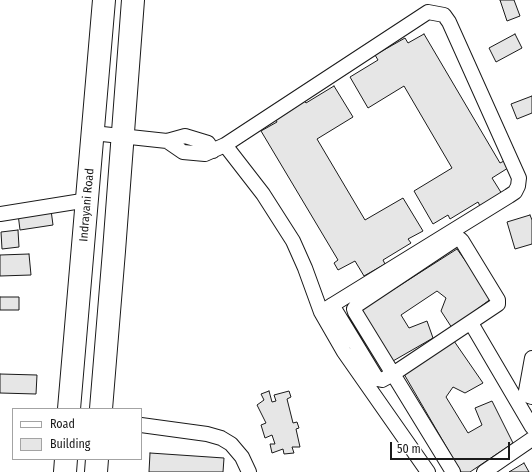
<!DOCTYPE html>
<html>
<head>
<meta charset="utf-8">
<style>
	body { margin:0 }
	#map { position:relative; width:532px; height:472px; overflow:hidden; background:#fff; font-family:"Fira Sans Condensed",sans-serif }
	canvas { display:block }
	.legend { position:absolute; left:12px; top:408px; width:130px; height:52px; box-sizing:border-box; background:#fff; border:1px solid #a3a3a3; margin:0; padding:5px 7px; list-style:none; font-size:12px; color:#1a1a1a }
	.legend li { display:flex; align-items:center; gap:8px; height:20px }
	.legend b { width:20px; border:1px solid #a3a3a3 }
	.scale { position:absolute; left:390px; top:442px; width:120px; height:18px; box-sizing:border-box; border:2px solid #1a1a1a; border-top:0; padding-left:5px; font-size:12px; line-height:14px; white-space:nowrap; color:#1a1a1a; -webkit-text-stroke:3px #fff; paint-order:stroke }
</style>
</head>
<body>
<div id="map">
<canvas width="532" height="472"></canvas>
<ul class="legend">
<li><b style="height:5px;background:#fff"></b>Road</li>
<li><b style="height:11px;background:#e6e6e6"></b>Building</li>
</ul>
<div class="scale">50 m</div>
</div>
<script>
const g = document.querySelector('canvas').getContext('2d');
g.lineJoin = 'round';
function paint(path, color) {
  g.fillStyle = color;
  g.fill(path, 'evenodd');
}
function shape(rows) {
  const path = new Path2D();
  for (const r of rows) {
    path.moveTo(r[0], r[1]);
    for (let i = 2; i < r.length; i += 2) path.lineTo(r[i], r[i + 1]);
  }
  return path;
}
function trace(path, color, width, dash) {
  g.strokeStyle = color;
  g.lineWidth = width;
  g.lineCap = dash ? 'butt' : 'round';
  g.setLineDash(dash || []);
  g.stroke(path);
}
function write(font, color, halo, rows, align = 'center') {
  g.font = font + ' "Fira Sans Condensed",sans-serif';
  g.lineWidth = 3;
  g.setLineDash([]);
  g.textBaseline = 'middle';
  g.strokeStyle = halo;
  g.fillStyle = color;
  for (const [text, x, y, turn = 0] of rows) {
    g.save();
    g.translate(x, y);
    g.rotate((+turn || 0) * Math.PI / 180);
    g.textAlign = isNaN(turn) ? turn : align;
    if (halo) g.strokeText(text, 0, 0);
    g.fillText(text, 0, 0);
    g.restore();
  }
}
const building = shape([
	[500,0,514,0,520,16,507,21,500,0],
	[424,34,500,163,504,161,508,168,492,178,502,194,480,206,478,202,450,219,448,215,433,224,414,191,452,168,404,86,368,108,350,77,378,60,375,55,405,38,408,43,424,34],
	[515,34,522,48,496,62,489,48,515,34],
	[334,86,353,117,317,139,365,220,403,198,423,231,408,239,411,243,383,260,385,264,364,276,355,261,338,270,334,263,338,260,261,131,277,122,274,116,303,99,306,103,334,86],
	[532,96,532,113,517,119,511,104,532,96],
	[51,210,53,225,20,230,18,214,51,210],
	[530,215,532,220,532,244,515,249,507,222,530,215],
	[18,230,19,247,2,249,1,232,18,230],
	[457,249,492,298,452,328,441,311,446,298,437,291,401,315,409,328,427,321,433,338,393,361,358,312,457,249],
	[29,254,31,275,0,276,0,255,29,254],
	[0,297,19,297,19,310,0,310,0,297],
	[454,341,483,383,465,393,453,387,446,397,468,433,482,425,475,408,492,401,513,443,470,472,461,472,404,374,454,341],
	[0,374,37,375,36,394,0,393,0,374],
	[269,391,272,402,276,401,274,395,289,391,291,397,287,399,293,423,297,422,299,428,296,429,300,447,292,447,294,453,284,454,283,449,272,453,270,444,275,444,272,435,265,438,261,425,266,423,257,405,264,400,261,394,269,391],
	[150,453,224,458,223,472,149,472,150,453],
	[524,463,529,472,509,472,524,463]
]);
const minor = shape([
	[93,133,167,141,185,136,208,143,213,151],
	[167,141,183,152,205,154,225,145,263,194,293,241,305,268,321,312,344,352,428,472],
	[225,145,428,12,444,15,449,22,519,178,518,186,515,192,509,196,321,312],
	[0,214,88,200],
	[332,305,377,379,382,380,393,374,498,304,498,300,462,241,460,239,456,239,357,305,354,309,355,312,393,374,453,472],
	[471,323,532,427],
	[532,358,526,391,529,396,532,397],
	[141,425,207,434,221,438,231,444,242,457,249,472],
	[484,472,532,439]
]);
const primary = shape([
	[69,409,104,0],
	[101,409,114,251,133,0],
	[65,472,66,459],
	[96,472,97,459]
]);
const streetNames = [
	["Indrayani Road",87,205,-85]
];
paint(building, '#e6e6e6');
trace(building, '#1a1a1a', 1);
trace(minor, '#1a1a1a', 16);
trace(primary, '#1a1a1a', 24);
trace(minor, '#fff', 14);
trace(primary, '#fff', 22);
write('12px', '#1a1a1a', '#fff', streetNames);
</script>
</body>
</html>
